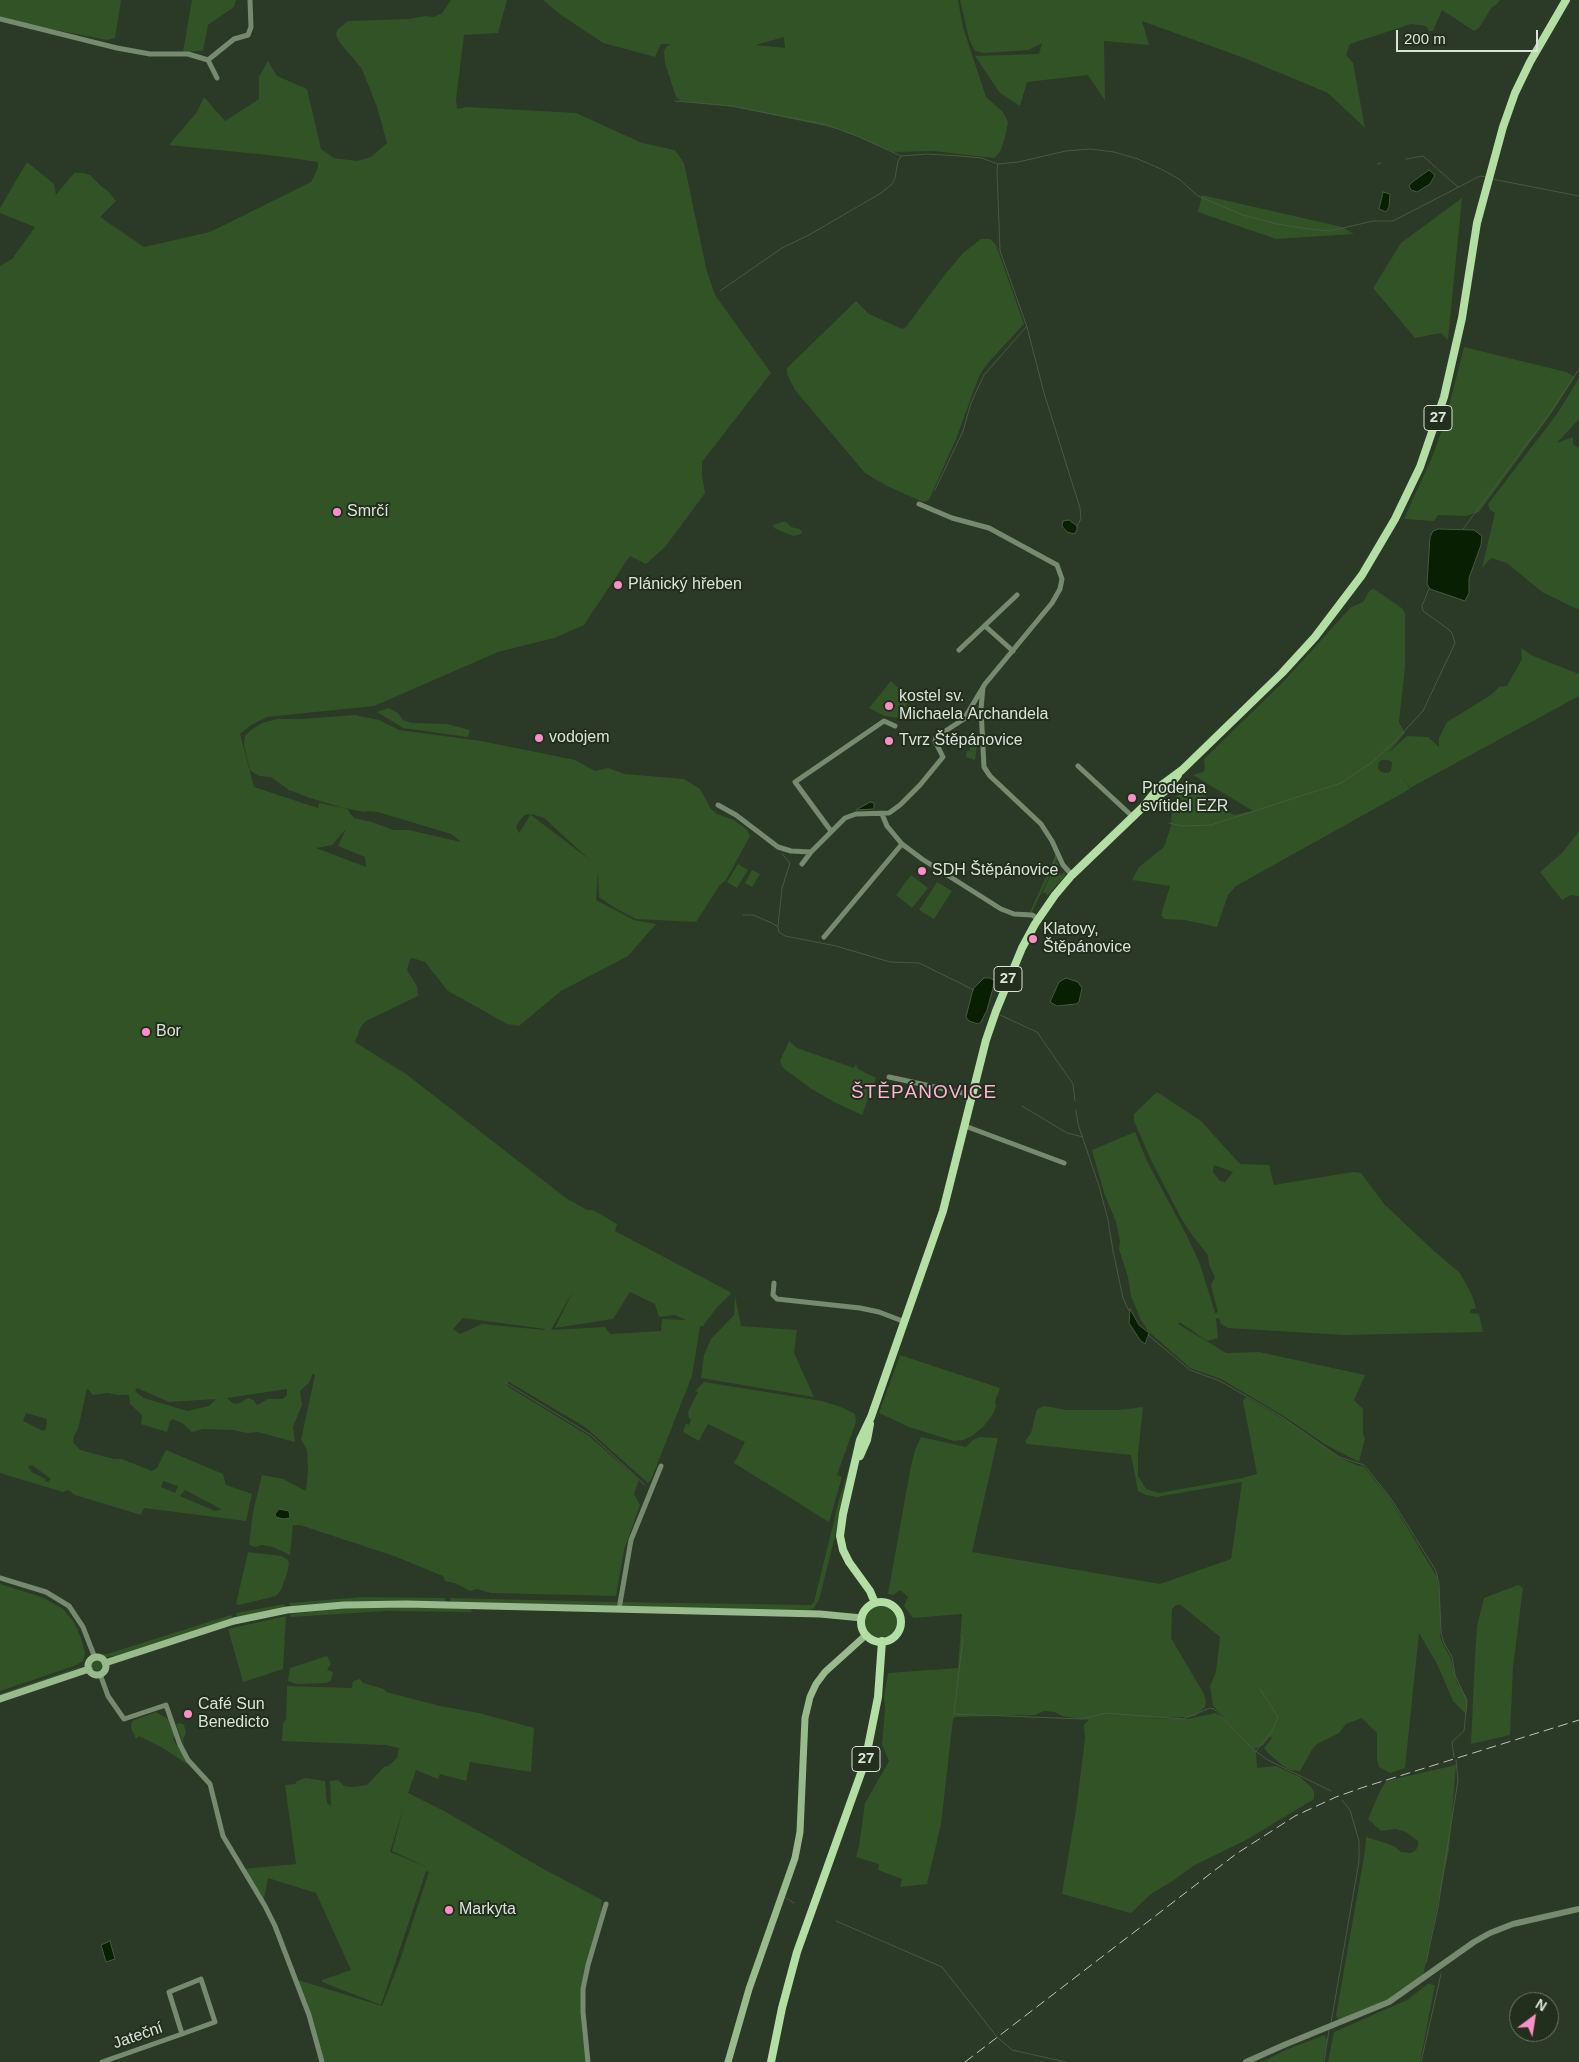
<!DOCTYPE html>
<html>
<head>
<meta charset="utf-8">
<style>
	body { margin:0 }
	#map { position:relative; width:1579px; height:2062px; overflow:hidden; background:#2b3927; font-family:Arial,sans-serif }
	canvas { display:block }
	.north { position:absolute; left:1509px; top:1992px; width:50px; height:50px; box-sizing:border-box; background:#222f1d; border:1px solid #6c7767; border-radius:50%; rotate:31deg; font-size:14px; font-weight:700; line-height:20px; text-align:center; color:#dae3d7 }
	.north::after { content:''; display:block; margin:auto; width:18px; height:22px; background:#fa8fc8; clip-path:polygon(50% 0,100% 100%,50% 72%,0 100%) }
	.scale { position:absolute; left:1396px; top:30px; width:142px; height:22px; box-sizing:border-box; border:2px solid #dae3d7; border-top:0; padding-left:6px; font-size:15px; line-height:18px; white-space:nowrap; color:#dae3d7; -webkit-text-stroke:4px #222f1d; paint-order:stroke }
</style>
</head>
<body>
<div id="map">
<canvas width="1579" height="2062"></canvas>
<div class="north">N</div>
<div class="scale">200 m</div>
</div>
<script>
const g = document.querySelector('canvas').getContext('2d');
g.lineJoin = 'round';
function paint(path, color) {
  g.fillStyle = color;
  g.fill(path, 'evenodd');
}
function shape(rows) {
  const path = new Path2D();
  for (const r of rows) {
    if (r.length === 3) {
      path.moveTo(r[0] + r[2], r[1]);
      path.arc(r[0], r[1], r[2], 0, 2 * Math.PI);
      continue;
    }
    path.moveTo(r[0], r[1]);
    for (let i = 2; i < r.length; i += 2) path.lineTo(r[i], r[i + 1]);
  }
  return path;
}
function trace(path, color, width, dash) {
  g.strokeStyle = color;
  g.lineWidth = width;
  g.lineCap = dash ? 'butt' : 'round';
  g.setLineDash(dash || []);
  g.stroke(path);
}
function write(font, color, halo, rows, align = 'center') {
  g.font = font + ' Arial,sans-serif';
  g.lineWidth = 4;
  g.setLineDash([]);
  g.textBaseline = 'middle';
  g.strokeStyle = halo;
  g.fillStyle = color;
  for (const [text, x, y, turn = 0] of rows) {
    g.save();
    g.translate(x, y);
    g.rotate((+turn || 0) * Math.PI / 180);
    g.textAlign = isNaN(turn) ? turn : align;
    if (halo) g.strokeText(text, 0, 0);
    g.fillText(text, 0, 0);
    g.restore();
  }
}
const green = shape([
	[0,0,121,0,115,38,107,40,0,19],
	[192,0,236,0,234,7,208,25,203,51,183,52],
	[451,0,507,0,498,33,464,35,456,99,457,109,467,107,576,113,642,143,675,150,684,163,707,272,715,295,771,373,702,462,702,475,705,493,700,500,665,547,646,564,630,556,584,625,554,638,498,652,374,706,267,717,251,725,240,734,254,787,318,808,319,803,344,808,310,798,289,790,271,777,259,776,250,770,244,745,245,736,251,730,262,723,277,719,300,719,355,715,379,720,399,730,481,741,575,760,595,771,608,768,625,774,684,779,700,789,711,809,717,814,734,820,747,830,750,836,726,880,720,885,696,922,636,919,615,908,599,897,598,871,596,900,634,920,656,924,628,956,561,991,519,1026,507,1024,448,991,425,962,412,958,410,959,407,970,417,986,418,996,366,1021,361,1026,355,1042,406,1074,566,1198,587,1210,593,1210,617,1224,615,1231,730,1292,731,1294,718,1306,703,1326,700,1326,692,1376,651,1480,648,1483,585,1427,509,1382,506,1384,509,1387,589,1436,639,1480,634,1494,640,1505,624,1550,616,1596,491,1593,477,1589,470,1591,455,1583,445,1581,443,1576,394,1556,300,1525,293,1525,290,1555,273,1547,262,1545,255,1547,249,1545,253,1512,262,1475,283,1479,306,1491,308,1469,307,1450,301,1440,315,1375,313,1373,309,1383,300,1391,302,1405,293,1427,295,1442,258,1432,247,1433,233,1430,203,1429,192,1432,182,1423,173,1419,170,1421,167,1432,141,1424,142,1415,130,1404,129,1395,118,1395,107,1393,93,1395,87,1388,78,1429,74,1436,73,1442,80,1450,114,1459,122,1459,152,1471,157,1468,166,1450,223,1474,226,1485,252,1494,246,1521,144,1508,141,1515,75,1495,68,1490,63,1492,0,1473,0,266,12,259,35,227,0,213,0,208,27,162,54,184,56,195,74,173,83,173,90,175,102,187,107,190,116,201,100,217,144,247,210,232,311,182,318,168,318,162,277,156,169,145,197,112,204,97,225,121,259,99,259,77,268,61,277,76,307,89,321,149,334,158,357,161,371,157,387,143,377,107,362,69,340,43,336,35,337,30,348,21,409,19,425,16,434,17,442,13],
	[344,808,365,812,367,811,378,812,451,834,461,842,409,830,393,830,372,822,354,818,349,812,349,810],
	[531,814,519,833,516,827,519,821,525,815],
	[532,814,544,818,590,860,531,815],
	[346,829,338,846,365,857,366,867,316,848,332,845],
	[573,1291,555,1328,613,1319,630,1292,655,1304,659,1317,675,1315,686,1320,662,1319,661,1331,610,1334,605,1327,551,1330],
	[463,1318,545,1329,545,1330,482,1324,460,1334,453,1329],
	[137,1388,169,1402,216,1399,209,1406,187,1411,144,1398,137,1393,135,1390],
	[287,1389,287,1395,283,1399,268,1399,257,1405,253,1400,248,1398,240,1403,234,1404,227,1398],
	[26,1413,47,1419,46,1429,43,1431,23,1421],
	[32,1465,51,1479,48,1482,45,1481,45,1479,32,1472,28,1467],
	[163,1481,178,1486,175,1493,161,1487],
	[185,1490,221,1509,222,1509,215,1511,180,1496],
	[543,0,958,0,963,27,986,97,1003,112,1008,122,1006,134,1000,152,994,158,934,151,894,152,839,129,735,107,681,101,676,97,665,63,664,51,667,46,671,44,661,44,655,57,603,43,561,15],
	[784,37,785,48,756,45],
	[960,0,1500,0,1497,4,1492,7,1479,28,1474,31,1442,10,1433,31,1429,31,1426,26,1411,24,1350,44,1346,55,1353,63,1365,128,1328,93,1244,58,1142,21,1149,45,1104,41,1105,100,1088,75,1027,82,1020,106,999,92,975,56,1039,54,1042,43,1029,50,984,53,975,51,969,39],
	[1202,195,1342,227,1354,234,1276,239,1198,212],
	[1462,198,1448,340,1441,333,1415,338,1373,288,1401,243],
	[981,239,990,239,996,245,1024,324,987,364,979,376,956,439,929,500,923,502,887,486,865,473,795,390,787,374,787,368,856,301,869,314,902,329,906,327,943,277,963,253],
	[1464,347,1566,372,1575,377,1551,414,1479,512,1466,516,1438,515,1434,521,1404,519,1433,455,1446,418],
	[1579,378,1579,419,1557,443,1573,437,1573,444,1579,448,1579,610,1542,592,1507,563,1491,558,1482,568,1495,513,1490,510,1488,504,1557,414],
	[782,522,786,522,791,527,799,529,802,531,801,534,793,536,774,528,773,525],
	[1374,589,1403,609,1405,614,1405,668,1399,722,1405,733,1387,754,1407,736,1428,737,1439,747,1439,738,1447,722,1491,695,1499,687,1507,686,1522,659,1521,648,1533,656,1579,674,1579,696,1410,788,1400,773,1410,789,1236,886,1228,895,1217,927,1185,920,1164,919,1161,915,1170,886,1132,880,1139,867,1164,847,1171,826,1172,806,1183,782,1234,815,1253,811,1193,775,1203,772,1205,769,1204,759,1284,681,1351,607,1363,602,1370,590],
	[1382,760,1388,760,1392,762,1391,771,1388,773,1381,772,1378,768,1379,762],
	[891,681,910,699,899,718,885,716,869,708],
	[389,708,398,713,403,720,412,723,447,724,470,730,468,737,403,728,377,712],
	[970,746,977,747,975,760,966,757,967,750,970,751],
	[1579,831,1579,896,1571,895,1562,900,1540,872,1563,852],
	[1056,855,1058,858,1032,912,1030,912],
	[1057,861,1059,866,1056,867,1057,870,1061,875,1064,872,1066,875,1047,896,1045,892,1042,894],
	[738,864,748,870,737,888,727,882],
	[752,870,760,874,752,887,745,883],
	[911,875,928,888,912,908,896,895],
	[937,882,952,891,934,919,919,910],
	[789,1041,797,1048,854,1068,856,1064,858,1069,876,1078,862,1115,836,1103,810,1088,782,1067,780,1061],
	[1157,1092,1201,1121,1240,1164,1269,1165,1274,1185,1353,1172,1361,1173,1385,1205,1434,1251,1460,1273,1472,1295,1476,1308,1470,1310,1470,1313,1479,1314,1483,1332,1344,1335,1228,1328,1221,1324,1219,1318,1216,1318,1218,1338,1207,1341,1180,1322,1178,1324,1226,1353,1259,1352,1365,1375,1354,1400,1363,1409,1363,1435,1365,1438,1359,1462,1326,1445,1282,1415,1221,1379,1190,1368,1148,1331,1141,1320,1131,1296,1128,1277,1119,1249,1120,1241,1116,1222,1104,1193,1092,1150,1135,1132,1147,1161,1187,1236,1200,1264,1215,1313,1218,1312,1211,1285,1215,1277,1209,1265,1208,1255,1192,1235,1181,1218,1151,1160,1134,1121,1134,1114],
	[1214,1165,1233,1172,1225,1182,1220,1181,1213,1172],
	[735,1296,741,1326,797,1330,794,1353,814,1397,701,1378,704,1355,711,1339,734,1315],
	[900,1355,1000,1388,995,1402,996,1406,993,1414,983,1427,972,1436,963,1440,954,1441,909,1427,879,1413],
	[704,1382,822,1401,841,1407,855,1414,856,1422,837,1475,842,1477,829,1522,734,1463,745,1442,708,1424,699,1441,683,1432,686,1423,689,1425,691,1420,689,1418,688,1412,698,1392,695,1391],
	[1246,1397,1287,1421,1342,1459,1359,1466,1363,1466,1389,1497,1437,1577,1440,1595,1440,1636,1443,1644,1451,1659,1457,1683,1467,1698,1466,1714,1453,1701,1437,1664,1419,1633,1405,1768,1390,1773,1379,1767,1377,1759,1377,1733,1362,1718,1346,1724,1339,1733,1317,1744,1313,1748,1300,1771,1290,1770,1282,1765,1268,1753,1264,1748,1272,1738,1270,1737,1263,1745,1254,1749,1256,1751,1257,1768,1276,1766,1300,1777,1312,1788,1314,1792,1314,1799,1246,1840,1195,1865,1171,1882,1151,1894,1131,1913,1062,1894,1076,1810,1085,1739,1084,1725,1089,1720,1062,1716,1055,1712,1044,1711,1035,1715,955,1717,953,1719,941,1824,927,1884,900,1887,902,1879,878,1870,879,1864,856,1857,859,1846,865,1803,889,1761,882,1745,885,1708,884,1697,888,1673,958,1668,962,1614,913,1618,904,1606,908,1597,900,1590,893,1595,888,1594,910,1471,915,1450,921,1437,966,1447,973,1440,979,1437,998,1438,972,1552,1160,1584,1231,1559,1242,1482,1157,1497,1146,1495,1138,1491,1131,1455,1027,1444,1025,1441,1031,1433,1037,1409,1044,1406,1067,1410,1119,1410,1143,1407,1138,1454,1138,1476,1146,1489,1159,1493,1242,1478,1257,1474,1243,1401],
	[1176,1605,1181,1605,1220,1637,1216,1672,1210,1686,1213,1706,1225,1719,1215,1713,1188,1719,1144,1718,1188,1717,1195,1716,1205,1707,1206,1701,1204,1694,1171,1638,1172,1609],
	[855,1449,854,1461,819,1600,813,1609,806,1611,622,1606,622,1602,811,1605,814,1602,839,1500],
	[248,1552,281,1556,287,1559,289,1563,288,1570,281,1590,276,1596,239,1605,236,1604],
	[0,1584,44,1598,63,1609,74,1622,81,1638,85,1653,83,1661,74,1666,0,1691],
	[1518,1585,1523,1588,1513,1667,1510,1735,1471,1744,1475,1656,1477,1626,1484,1598],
	[363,1597,445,1598,445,1602,359,1601,290,1607,289,1603],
	[450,1598,617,1602,617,1606,451,1602],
	[284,1604,285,1608,237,1617,236,1613],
	[881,1622,16],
	[429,1607,471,1609,472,1612,386,1611,291,1617,290,1614,344,1608],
	[231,1615,233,1619,115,1656,106,1657,100,1654,107,1654],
	[286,1616,283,1669,243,1682,228,1629],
	[327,1656,331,1664,327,1670,333,1672,331,1680,327,1683,297,1684,288,1681,290,1668],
	[97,1665,5.5],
	[79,1667,80,1667,62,1675,0,1696,0,1694],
	[360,1679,363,1683,384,1689,386,1692,440,1706,479,1713,534,1728,531,1772,470,1762,466,1781,440,1774,438,1779,416,1770,408,1793,446,1812,540,1867,602,1900,600,1924,583,1989,588,2062,322,2062,295,1979,382,2006,399,1963,429,1872,426,1871,381,2005,322,1982,322,1980,351,1970,316,1893,268,1878,264,1900,243,1869,296,1864,285,1785,295,1784,297,1781,306,1778,325,1781,327,1803,331,1806,330,1781,338,1780,344,1786,352,1787,367,1785,384,1767,388,1766,397,1758,399,1748,385,1745,282,1741,283,1723,286,1719,287,1686,352,1688,353,1681],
	[403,1809,392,1851,427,1867,390,1852],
	[156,1712,170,1720,175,1737,173,1739,187,1762,187,1764,163,1748,139,1736,136,1739,131,1728,132,1721],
	[181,1723,184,1725,186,1733,183,1739,184,1746,176,1724],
	[1456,1765,1449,1849,1423,1976,1394,1997,1340,2020,1338,2019,1336,2016,1365,1851,1366,1837,1382,1842,1394,1846,1401,1852,1411,1853,1416,1850,1418,1845,1418,1841,1406,1832,1396,1829,1381,1831,1368,1819,1380,1791,1386,1781],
	[1428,1984,1435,1985,1420,2062,1328,2062,1334,2032,1407,2000],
	[1325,2035,1327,2040,1323,2062,1262,2062,1288,2049]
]);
const water = shape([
	[1429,170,1435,175,1430,184,1417,192,1411,190,1409,186,1411,183,1429,170],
	[1383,192,1390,194,1389,207,1386,212,1379,209,1383,192],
	[1069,520,1077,526,1077,530,1074,534,1067,532,1062,526,1063,521,1069,520],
	[1438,529,1474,530,1482,536,1481,545,1469,578,1469,593,1465,601,1430,589,1427,584,1430,537,1433,531,1438,529],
	[870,802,874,803,874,809,856,810,870,802],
	[984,978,990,978,995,981,987,1010,981,1022,978,1024,969,1021,966,1017,973,989,984,978],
	[1066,978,1078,982,1082,988,1079,1002,1076,1004,1057,1006,1050,1002,1059,982,1066,978],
	[1130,1309,1139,1325,1149,1333,1145,1344,1140,1340,1129,1323,1130,1309],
	[279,1509,289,1511,290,1518,283,1519,276,1517,275,1514,279,1509],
	[110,1941,115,1959,106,1962,101,1945,110,1941]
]);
const stream = shape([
	[675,101,732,106,827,125,857,136,901,156,927,154,960,156,982,158,998,164,1018,162,1066,151,1090,149,1114,152,1138,159,1161,169,1179,179,1198,196,1243,215,1277,224,1309,229,1330,231,1373,221,1393,221,1480,176,1486,177],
	[1406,159,1423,156,1458,187],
	[998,164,997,171,1000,251,1027,327,1044,393,1080,508,1081,519,1077,526],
	[1378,164,1381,163],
	[1492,179,1579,196],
	[720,291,782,248,809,235,881,193,892,184,895,178,898,161,901,156],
	[935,490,963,431,971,403,984,375,1026,327],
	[1463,529,1550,413,1579,369],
	[1169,823,1182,826,1211,825,1341,783,1371,763,1392,744,1423,711,1455,643,1452,633,1448,629,1423,611,1422,606,1429,589],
	[1053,865,1056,855],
	[743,915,753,915,772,923,778,927,779,932,785,936,836,946,890,962,919,963,974,990],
	[778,926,782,888,790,863,782,854],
	[1000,1015,1037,1032,1073,1084,1075,1101],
	[1022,1106,1067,1133,1083,1137],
	[1076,1110,1078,1124,1099,1186,1108,1220,1113,1251,1123,1298,1129,1311],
	[1148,1335,1190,1370,1220,1381,1279,1415,1339,1457,1364,1465,1390,1497,1436,1571,1439,1584,1441,1633,1444,1643,1452,1657,1455,1675,1467,1701,1464,1731,1452,1742,1454,1757],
	[506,1383,591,1435,645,1485],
	[961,1635,963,1637,954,1714,1082,1719,1106,1713,1183,1719,1210,1708,1214,1709,1253,1749,1266,1759,1331,1791],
	[1256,1751,1272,1731,1278,1717,1260,1689],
	[786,1898,794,1903],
	[836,1921,942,1967,997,2037,1012,2050,1066,2062],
	[1426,1963,1438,1907,1458,1780,1456,1760],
	[1331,2023,1359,1861,1359,1841,1350,1810,1342,1800],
	[1324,2062,1329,2030],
	[1421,2062,1441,1974]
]);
const minor = shape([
	[0,19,117,48,150,54,188,54,208,60],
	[217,78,208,60,234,39,248,35,251,27,250,0],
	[985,626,1013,651],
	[959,650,1017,595],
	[983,687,981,709,984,767,990,776,1041,824,1052,841,1063,865,1072,875],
	[1078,766,1133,817],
	[718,805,736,815,778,847,791,851,811,852],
	[882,814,887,826,902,844,922,859,1001,909,1014,914,1032,915,1039,919],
	[831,831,795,782,884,721,895,726],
	[802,864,811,852,845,818,856,814,889,813,900,805,920,785,943,757,935,741,936,737,964,719,985,684,1052,603,1060,589,1062,579,1057,565,989,528,952,518,919,504],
	[824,937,902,844],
	[889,1077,972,1095],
	[965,1126,1064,1163],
	[774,1283,773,1295,777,1299,860,1308,879,1312,905,1322],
	[0,1578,46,1592,69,1606,83,1627,95,1658],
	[619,1609,631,1540,661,1466],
	[100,1674,108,1696,124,1719,166,1705,180,1745,188,1760,210,1784,223,1836,265,1906,275,1926,309,2015,322,2062],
	[102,2062,182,2034,215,2022,201,1979,169,1992,182,2034],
	[588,2062,583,2012,583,1989,588,1965,606,1904]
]);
const tertiary = shape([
	[1246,2062,1284,2045,1389,2002,1474,1942,1490,1933,1513,1924,1579,1909]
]);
const secondary = shape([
	[97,1666,9],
	[105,1663,234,1621,287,1610,344,1605,406,1604,820,1614,862,1618],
	[0,1699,89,1669],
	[728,2062,749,1989,795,1858,800,1832,805,1718,810,1697,816,1684,825,1672,866,1635]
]);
const primary = shape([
	[1142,808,1159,787,1182,770,1282,673,1315,637,1362,575,1395,519,1420,467,1444,397,1462,318,1477,223,1503,127,1515,93,1530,62,1566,0],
	[860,1456,867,1440,870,1424],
	[881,1622,20],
	[875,1603,870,1591,849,1562,843,1550,840,1536,843,1514,860,1440,871,1417,943,1211,986,1040,996,1011,1022,948,1035,924,1055,895,1072,875,1142,808,1165,791,1178,775],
	[771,2062,782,2008,797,1952,865,1762,878,1697,882,1641]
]);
const rail = shape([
	[965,2062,1236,1854,1295,1816,1336,1797,1364,1787,1579,1720]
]);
const markers = [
	[337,512,5,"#fa8fc8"],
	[618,585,5,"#fa8fc8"],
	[889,706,5,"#fa8fc8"],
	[539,738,5,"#fa8fc8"],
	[889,741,5,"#fa8fc8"],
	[1132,798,5,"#fa8fc8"],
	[922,871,5,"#fa8fc8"],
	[1033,939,5,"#fa8fc8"],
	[146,1032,5,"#fa8fc8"],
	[188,1714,5,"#fa8fc8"],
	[449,1910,5,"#fa8fc8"]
];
const shields = [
	[1438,418,28],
	[1008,979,28],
	[866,1759,28]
];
const shieldNames = [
	["27",1438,418],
	["27",1008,979],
	["27",866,1759]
];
const poiNames = [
	["Smrčí",347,512],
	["Plánický hřeben",628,585],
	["kostel sv.",899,697],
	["Michaela Archandela",899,715],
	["vodojem",549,738],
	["Tvrz Štěpánovice",899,741],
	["Prodejna",1142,789],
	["svítidel EZR",1142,807],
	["SDH Štěpánovice",932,871],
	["Klatovy,",1043,930],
	["Štěpánovice",1043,948],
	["Bor",156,1032],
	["Café Sun",198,1705],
	["Benedicto",198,1723],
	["Markyta",459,1910]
];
const streetNames = [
	["Jateční",138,2036,-19]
];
const quarterNames = [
	["ŠTĚPÁNOVICE",924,1093]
];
paint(green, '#325326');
paint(water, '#081f01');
trace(water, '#475a41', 1);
trace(stream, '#475a41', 1);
trace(minor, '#758a6e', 5);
trace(tertiary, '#758a6e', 6);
trace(secondary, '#98ba8d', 7);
trace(primary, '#b3dfa5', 8);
trace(rail, '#bbc5b8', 1, [10, 5]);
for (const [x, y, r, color] of markers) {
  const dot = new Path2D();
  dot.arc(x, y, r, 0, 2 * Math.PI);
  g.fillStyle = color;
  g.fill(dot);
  trace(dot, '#222f1d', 2);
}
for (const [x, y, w] of shields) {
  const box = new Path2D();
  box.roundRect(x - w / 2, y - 12.5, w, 25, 4);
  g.fillStyle = '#222f1d';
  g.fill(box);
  trace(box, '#dae3d7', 1);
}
write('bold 15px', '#dae3d7', null, shieldNames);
write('16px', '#dae3d7', '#222f1d', poiNames, 'left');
write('16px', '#dae3d7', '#222f1d', streetNames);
g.letterSpacing = '1px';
write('19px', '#feb2d8', '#222f1d', quarterNames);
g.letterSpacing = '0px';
</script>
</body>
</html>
